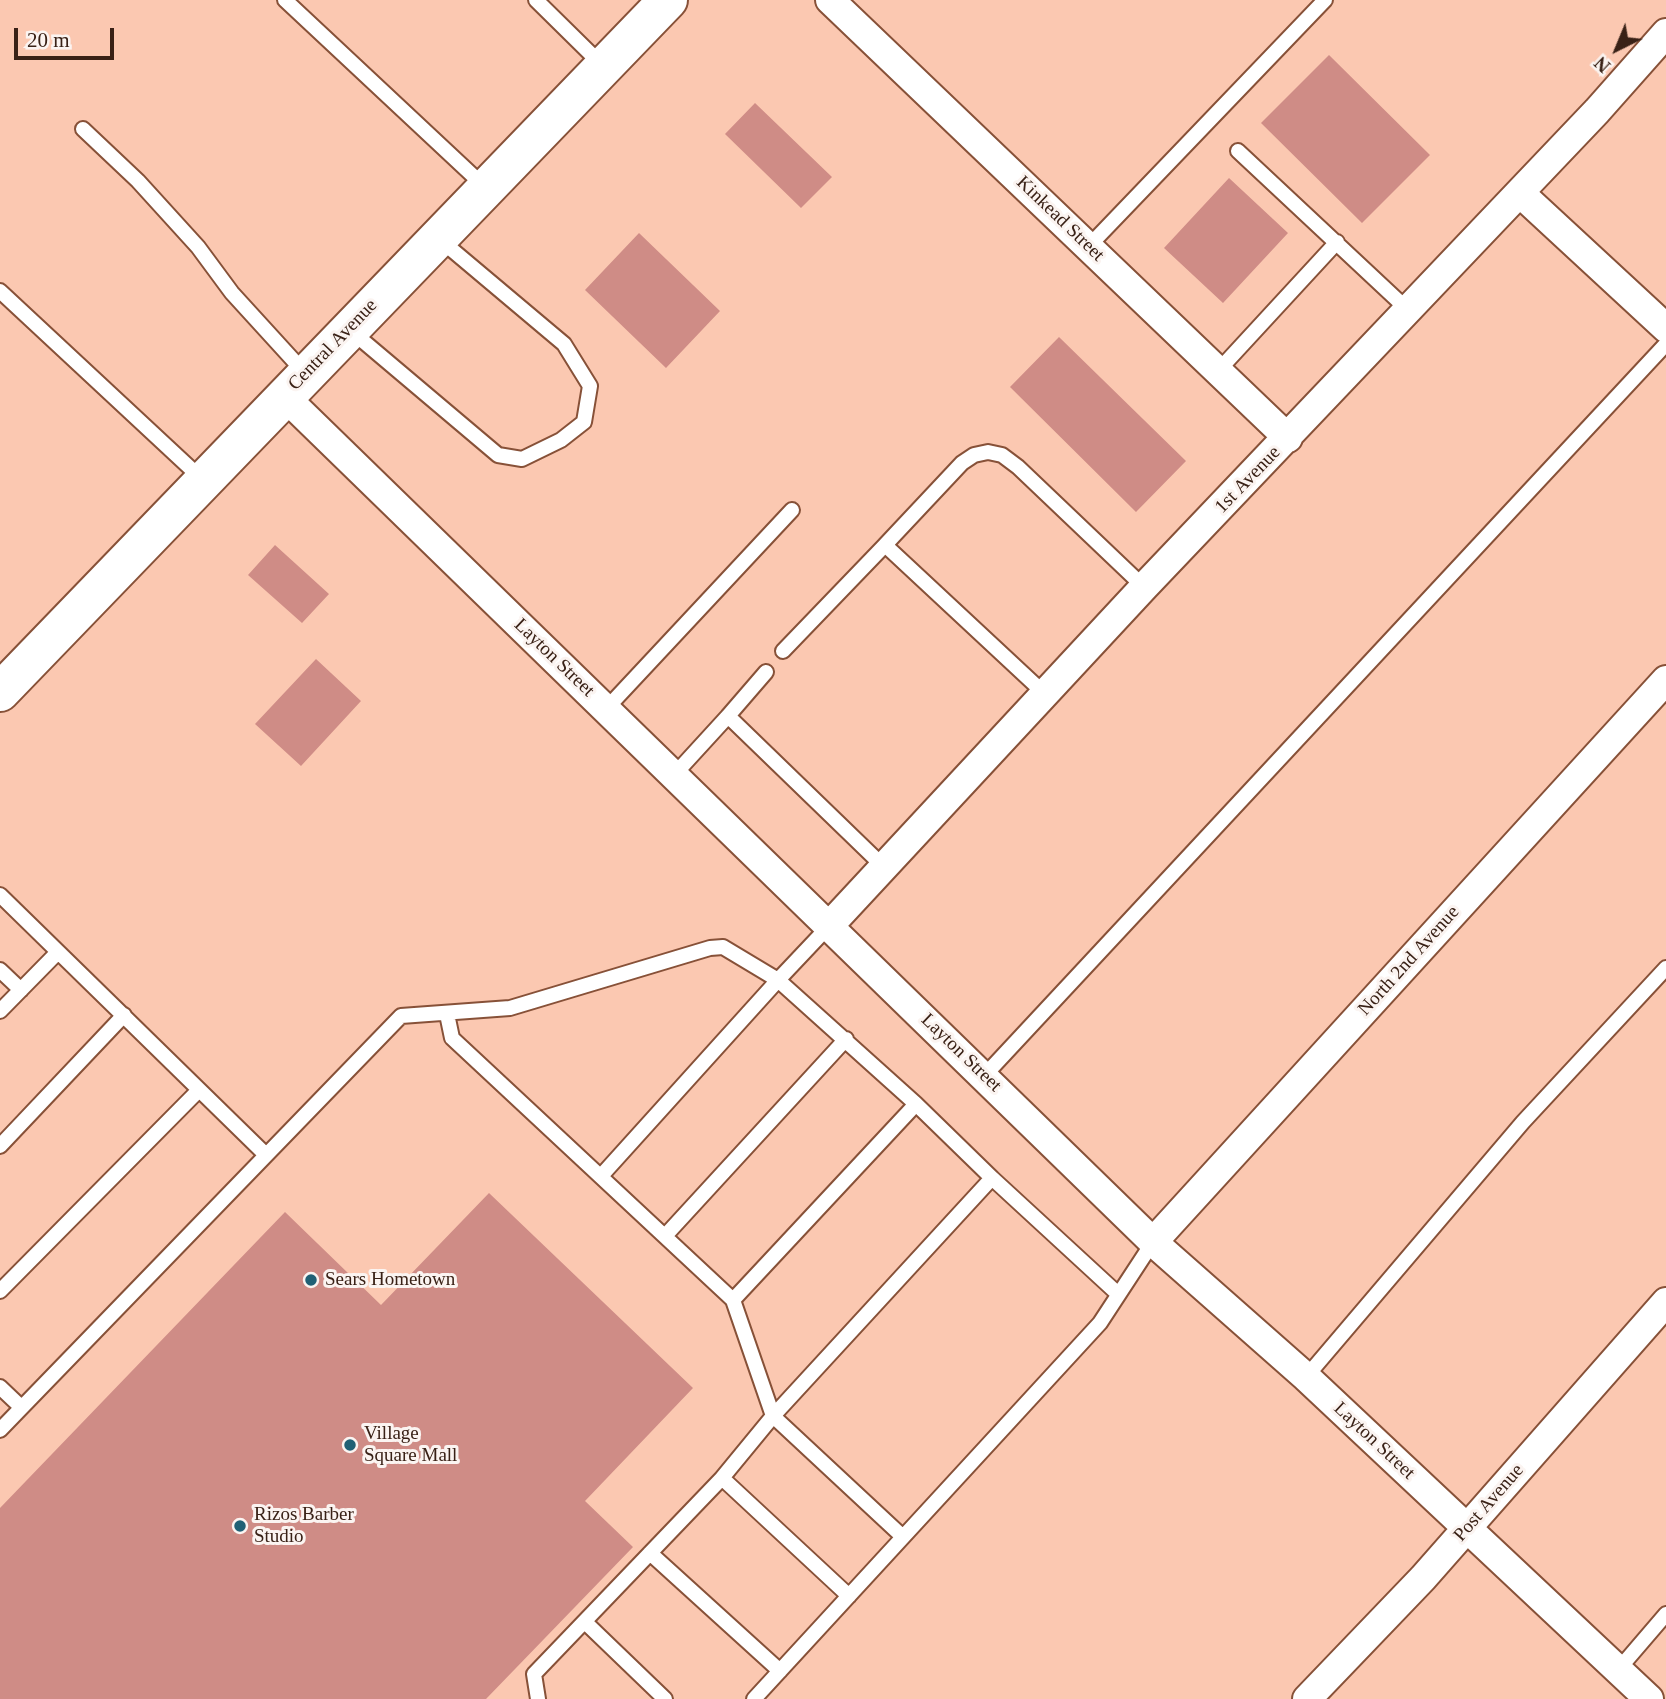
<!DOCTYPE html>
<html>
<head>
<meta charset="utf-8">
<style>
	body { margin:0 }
	#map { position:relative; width:1666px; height:1699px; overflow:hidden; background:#fbc8b1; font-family:"Times New Roman",serif }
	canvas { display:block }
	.north { position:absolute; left:1582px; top:14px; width:70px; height:70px; -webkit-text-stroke:5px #fbf4f1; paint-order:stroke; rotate:223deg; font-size:19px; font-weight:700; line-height:28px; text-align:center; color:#392116 }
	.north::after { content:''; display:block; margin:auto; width:24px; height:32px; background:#392116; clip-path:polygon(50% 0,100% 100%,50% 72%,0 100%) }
	.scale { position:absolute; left:14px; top:28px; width:100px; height:32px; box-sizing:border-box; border:4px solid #392116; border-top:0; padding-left:9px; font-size:21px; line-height:24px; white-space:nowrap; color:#392116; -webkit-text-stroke:5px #fbf4f1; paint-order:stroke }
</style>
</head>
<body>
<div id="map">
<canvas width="1666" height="1699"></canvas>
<div class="north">N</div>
<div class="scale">20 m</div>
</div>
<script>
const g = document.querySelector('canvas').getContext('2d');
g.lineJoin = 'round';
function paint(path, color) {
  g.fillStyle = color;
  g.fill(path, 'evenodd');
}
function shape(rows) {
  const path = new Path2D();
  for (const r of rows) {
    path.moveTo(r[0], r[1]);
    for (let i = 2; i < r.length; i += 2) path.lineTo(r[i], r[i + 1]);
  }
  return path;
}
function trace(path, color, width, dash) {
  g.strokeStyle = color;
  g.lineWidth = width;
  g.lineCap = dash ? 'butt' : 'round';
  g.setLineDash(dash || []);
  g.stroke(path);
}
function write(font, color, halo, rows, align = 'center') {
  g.font = font + ' "Times New Roman",serif';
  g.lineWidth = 6;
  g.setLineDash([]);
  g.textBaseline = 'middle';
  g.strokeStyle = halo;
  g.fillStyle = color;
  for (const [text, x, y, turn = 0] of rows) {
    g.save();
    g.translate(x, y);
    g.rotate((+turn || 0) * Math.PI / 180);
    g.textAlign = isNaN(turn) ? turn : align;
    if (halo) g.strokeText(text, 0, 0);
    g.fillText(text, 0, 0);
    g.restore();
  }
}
const building = shape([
	[1329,55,1430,155,1362,223,1261,123],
	[755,103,832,177,801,208,725,134],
	[1229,178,1288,233,1223,303,1164,248],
	[639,233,720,311,666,368,585,290],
	[1059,337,1186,461,1136,512,1010,387],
	[275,545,329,594,302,623,248,575],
	[316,659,361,701,301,766,255,724],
	[489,1193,693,1388,585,1501,633,1547,486,1699,0,1699,0,1508,285,1212,381,1305]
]);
const lane = shape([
	[285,0,485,187],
	[536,0,602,65],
	[83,129,138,181,198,247,232,293,305,373],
	[1238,151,1408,310],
	[1089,246,1325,0],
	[0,291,203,480],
	[350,330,498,455,522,459,561,440,584,422,590,386,564,344,438,238],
	[1218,371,1337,242],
	[783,651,885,545],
	[1045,694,885,545,962,463,974,455,988,452,1002,455,1018,467,1144,587],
	[606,709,792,510],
	[728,716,766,672],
	[674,775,728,716,884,867],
	[0,895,266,1155],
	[0,970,21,990],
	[0,1011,58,952],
	[447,1014,452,1038,733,1300,773,1416,722,1478],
	[985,1075,1666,344],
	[0,1146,124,1015],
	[601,1176,778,980,916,1104,992,1178,773,1416,903,1537],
	[992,1178,1118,1294],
	[665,1236,846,1039],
	[0,1291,199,1090],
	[733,1300,916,1104],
	[1306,1377,1523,1122,1666,968],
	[0,1387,21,1407],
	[0,1430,401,1016,510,1008,710,948,723,947,778,980,829,926],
	[650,1553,780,1671],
	[585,1622,665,1699],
	[1618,1670,1666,1614],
	[538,1699,534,1674,722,1478,849,1596],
	[754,1699,1100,1323,1153,1242]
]);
const street = shape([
	[830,0,1288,438],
	[1520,193,1666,328],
	[284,396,1153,1242,1306,1377,1649,1699],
	[829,926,1144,587,1597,111,1666,33],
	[1153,1242,1666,680],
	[1307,1699,1423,1578,1666,1302]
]);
const secondary = shape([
	[0,692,668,0]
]);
const markers = [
	[311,1280,7,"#206075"],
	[350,1445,7,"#206075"],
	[240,1526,7,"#206075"]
];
const streetNames = [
	["Kinkead Street",1060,219,44],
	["Central Avenue",333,345,-46],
	["1st Avenue",1248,480,-46],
	["Layton Street",554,658,44],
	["North 2nd Avenue",1409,961,-48],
	["Layton Street",961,1053,44],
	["Layton Street",1374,1441,43],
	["Post Avenue",1489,1503,-49]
];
const poiNames = [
	["Sears Hometown",325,1280],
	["Village",364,1434],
	["Square Mall",364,1456],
	["Rizos Barber",254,1515],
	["Studio",254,1537]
];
paint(building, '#cf8c86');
trace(lane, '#875138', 18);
trace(street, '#875138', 32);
trace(secondary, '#875138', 42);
trace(lane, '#fff', 14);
trace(street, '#fff', 28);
trace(secondary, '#fff', 38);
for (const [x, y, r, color] of markers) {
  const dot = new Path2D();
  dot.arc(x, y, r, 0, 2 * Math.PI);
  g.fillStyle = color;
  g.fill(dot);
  trace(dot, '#fbf4f1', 2.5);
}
write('19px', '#392116', '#fbf4f1', streetNames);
write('19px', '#392116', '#fbf4f1', poiNames, 'left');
</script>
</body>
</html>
